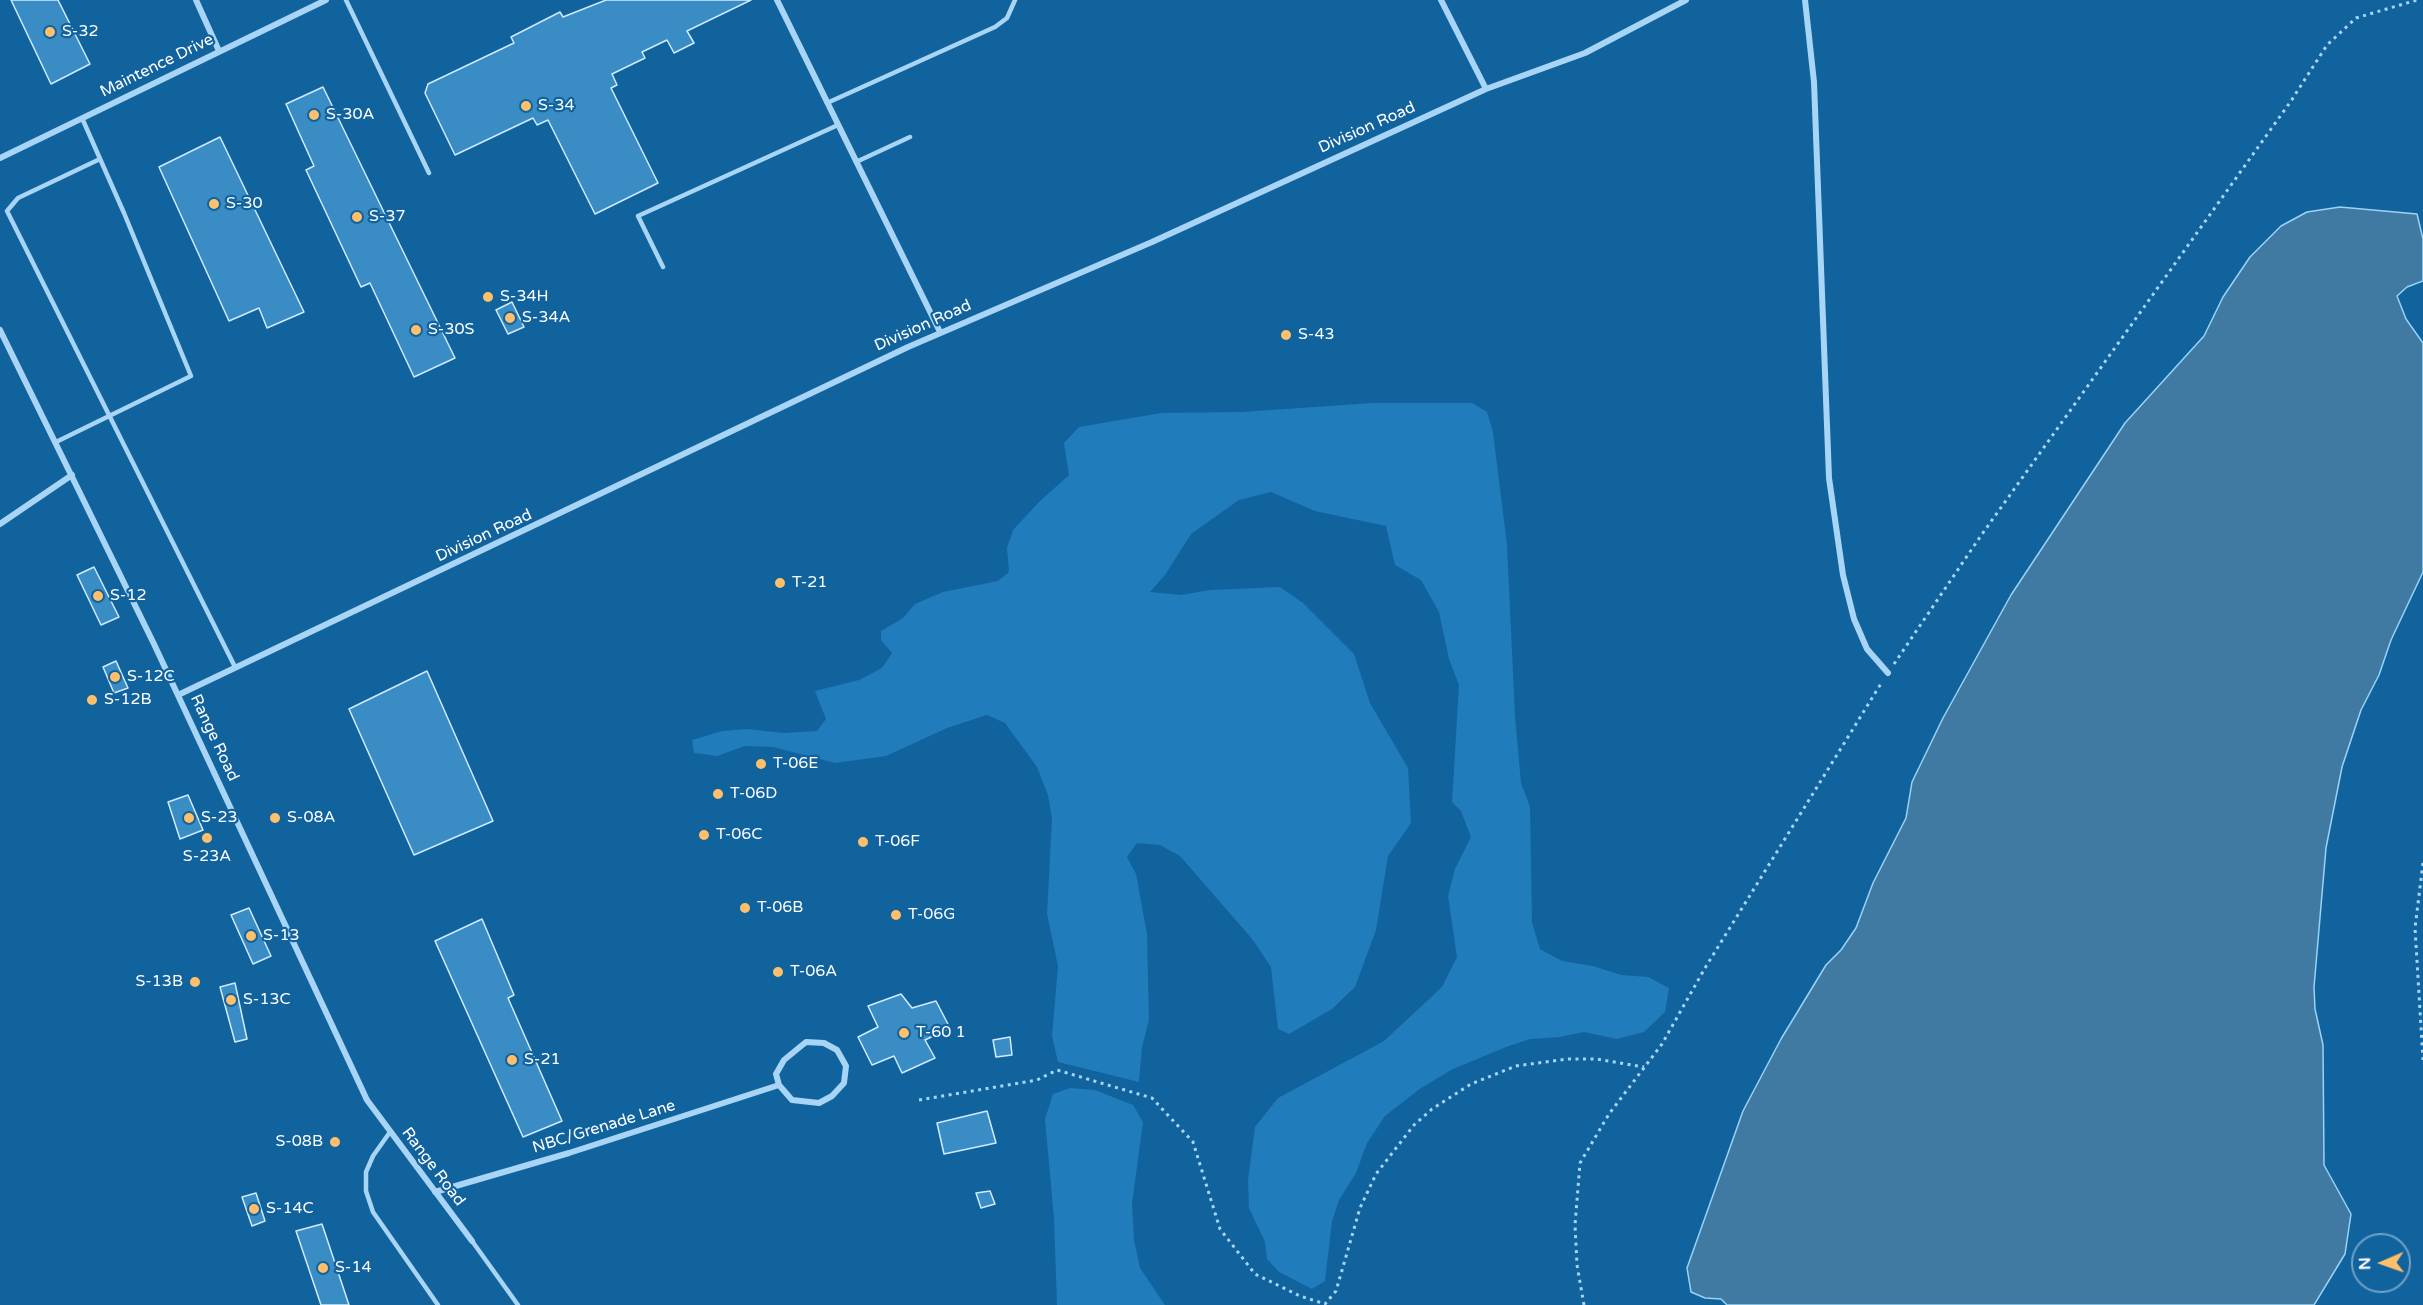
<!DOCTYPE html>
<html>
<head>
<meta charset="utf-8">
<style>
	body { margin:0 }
	#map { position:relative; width:2423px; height:1305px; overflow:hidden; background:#11639e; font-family:"Varela Round",sans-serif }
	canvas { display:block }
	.north { position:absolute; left:2351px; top:1233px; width:60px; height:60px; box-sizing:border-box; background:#11639e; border:2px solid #70a1c5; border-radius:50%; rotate:268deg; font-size:16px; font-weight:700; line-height:24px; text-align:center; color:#fff }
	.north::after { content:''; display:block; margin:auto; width:21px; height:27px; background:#ffbf6b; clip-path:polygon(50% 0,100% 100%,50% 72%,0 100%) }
</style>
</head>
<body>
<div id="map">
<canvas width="2423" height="1305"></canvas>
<div class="north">N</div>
</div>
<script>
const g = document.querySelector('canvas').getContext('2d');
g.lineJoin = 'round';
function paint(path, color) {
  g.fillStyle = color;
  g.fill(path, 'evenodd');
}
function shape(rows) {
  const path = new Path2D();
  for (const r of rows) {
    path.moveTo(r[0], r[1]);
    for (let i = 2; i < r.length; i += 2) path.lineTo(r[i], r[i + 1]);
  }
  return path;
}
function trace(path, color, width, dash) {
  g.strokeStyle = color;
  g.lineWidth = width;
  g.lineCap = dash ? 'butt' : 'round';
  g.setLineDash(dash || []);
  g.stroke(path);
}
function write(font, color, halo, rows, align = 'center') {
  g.font = font + ' "Varela Round",sans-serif';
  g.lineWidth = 4.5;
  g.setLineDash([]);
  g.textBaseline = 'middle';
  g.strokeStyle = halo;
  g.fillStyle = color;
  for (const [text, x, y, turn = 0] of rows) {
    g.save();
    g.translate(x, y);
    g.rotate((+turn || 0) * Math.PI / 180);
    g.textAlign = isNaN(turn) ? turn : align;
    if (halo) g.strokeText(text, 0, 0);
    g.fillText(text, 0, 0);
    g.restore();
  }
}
const green = shape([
	[1372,403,1472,403,1487,412,1493,432,1507,545,1515,716,1521,783,1530,807,1532,923,1540,949,1562,961,1593,966,1621,975,1648,977,1669,988,1665,1012,1644,1032,1617,1039,1584,1032,1560,1037,1530,1039,1506,1047,1453,1069,1421,1088,1385,1116,1367,1143,1356,1173,1339,1200,1332,1221,1325,1281,1312,1289,1279,1272,1267,1259,1265,1242,1249,1208,1248,1180,1255,1127,1278,1098,1384,1041,1442,987,1457,957,1448,896,1455,869,1471,837,1461,811,1452,802,1459,685,1449,659,1439,612,1421,580,1395,565,1386,526,1315,511,1271,492,1239,500,1191,534,1165,575,1150,592,1181,595,1210,590,1280,587,1303,603,1354,654,1370,703,1408,768,1411,823,1388,856,1376,930,1355,987,1332,1009,1289,1034,1278,1029,1271,967,1253,940,1180,856,1160,845,1137,843,1127,857,1136,874,1147,934,1149,1020,1142,1047,1139,1082,1058,1062,1052,1036,1058,966,1047,914,1052,819,1048,795,1037,767,1005,723,987,715,947,728,886,756,835,763,773,747,745,746,717,756,694,753,692,740,722,731,747,729,784,733,817,731,826,719,815,691,859,680,882,668,892,653,881,640,881,631,903,618,915,604,943,592,998,581,1009,572,1007,548,1013,530,1039,502,1069,475,1064,443,1079,427,1161,413,1242,412],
	[1070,1088,1095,1090,1133,1105,1143,1122,1132,1204,1134,1240,1140,1268,1165,1305,1057,1305,1054,1219,1045,1119,1053,1094]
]);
const water = shape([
	[2340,207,2417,214,2423,239,2423,281,2407,287,2397,296,2406,319,2423,343,2423,572,2391,640,2379,675,2361,710,2342,767,2326,848,2314,987,2315,1009,2323,1045,2324,1165,2351,1214,2345,1254,2314,1305,1727,1305,1721,1299,1705,1298,1691,1292,1687,1268,1743,1111,1781,1039,1826,965,1841,950,1856,928,1873,883,1906,818,1912,782,1943,718,2011,595,2125,423,2204,336,2223,297,2250,257,2281,226,2307,212,2340,207]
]);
const building = shape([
	[11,0,58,0,90,64,51,84,11,0],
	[606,0,751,0,687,31,694,43,674,53,667,40,642,52,645,58,612,74,617,85,611,88,658,183,595,214,548,120,537,125,533,118,455,155,425,93,428,84,514,43,511,37,560,12,563,17,606,0],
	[323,87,455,358,414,377,370,283,361,287,306,170,314,166,286,104,323,87],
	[220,137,304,312,267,328,259,308,229,321,159,167,220,137],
	[512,302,524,327,508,334,496,310,512,302],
	[94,567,119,617,101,625,77,575,94,567],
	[116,661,128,688,114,693,103,667,116,661],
	[427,671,493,821,414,855,349,709,427,671],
	[188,795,203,830,180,839,168,802,188,795],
	[249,908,271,956,253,964,231,915,249,908],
	[482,919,514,995,508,998,562,1121,523,1137,435,941,482,919],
	[235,983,247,1039,235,1042,220,987,235,983],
	[901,994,912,1008,936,1001,950,1028,925,1040,935,1058,902,1073,894,1056,872,1065,858,1037,878,1027,868,1006,901,994],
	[1010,1037,1012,1055,996,1057,993,1040,1010,1037],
	[987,1111,996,1143,944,1154,937,1123,987,1111],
	[990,1191,995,1204,981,1208,976,1193,990,1191],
	[256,1193,265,1221,252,1226,242,1197,256,1193],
	[322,1224,349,1305,321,1305,296,1231,322,1224]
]);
const path = shape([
	[1894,664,1980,537,2291,101,2327,45,2356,18,2417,0],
	[2423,863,2415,928,2423,1060],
	[919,1100,1037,1080,1057,1070,1152,1098,1193,1142,1220,1229,1255,1274,1300,1296,1325,1304,1336,1291,1360,1208,1376,1174,1414,1125,1432,1109,1471,1084,1516,1066,1568,1059,1597,1059,1644,1067],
	[1584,1305,1577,1265,1575,1225,1580,1163,1609,1114,1662,1044,1705,968,1882,682]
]);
const service = shape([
	[346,0,429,173],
	[827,103,995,27,1007,18,1015,0],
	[100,159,18,198,7,211,235,667],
	[856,162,910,137],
	[663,267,638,216,838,125],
	[56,442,191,376,124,213,82,118],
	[390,1132,373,1156,366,1172,366,1191,373,1212,438,1305],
	[472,1241,518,1305]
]);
const minor = shape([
	[196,0,219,51],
	[777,0,940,332],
	[1441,0,1486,89],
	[1805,0,1814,82,1829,478,1843,575,1854,619,1867,649,1888,673],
	[0,158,326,0],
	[0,330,154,644,367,1100,472,1241],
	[0,524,72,475],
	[178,695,908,347,1152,242,1486,89,1585,53,1686,0],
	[435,1192,569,1153,779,1085,792,1100,819,1103,832,1096,844,1083,846,1066,837,1050,824,1043,806,1042,784,1060,776,1074,779,1085]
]);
const markers = [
	[50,32,6,"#ffbf6b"],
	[526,106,6,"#ffbf6b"],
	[314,115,6,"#ffbf6b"],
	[214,204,6,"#ffbf6b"],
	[357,217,6,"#ffbf6b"],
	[488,297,6,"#ffbf6b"],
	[510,318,6,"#ffbf6b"],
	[416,330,6,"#ffbf6b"],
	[1286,335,6,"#ffbf6b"],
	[780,583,6,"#ffbf6b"],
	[98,596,6,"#ffbf6b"],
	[115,677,6,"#ffbf6b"],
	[92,700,6,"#ffbf6b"],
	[761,764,6,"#ffbf6b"],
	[718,794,6,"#ffbf6b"],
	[189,818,6,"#ffbf6b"],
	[275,818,6,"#ffbf6b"],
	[704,835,6,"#ffbf6b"],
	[207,838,6,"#ffbf6b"],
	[863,842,6,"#ffbf6b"],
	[745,908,6,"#ffbf6b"],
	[896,915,6,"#ffbf6b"],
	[251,936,6,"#ffbf6b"],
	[778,972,6,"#ffbf6b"],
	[195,982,6,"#ffbf6b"],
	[231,1000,6,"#ffbf6b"],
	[904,1033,6,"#ffbf6b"],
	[512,1060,6,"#ffbf6b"],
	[335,1142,6,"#ffbf6b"],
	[254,1209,6,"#ffbf6b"],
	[323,1268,6,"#ffbf6b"]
];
const poiNames = [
	["S-32",62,32],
	["S-34",538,106],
	["S-30A",326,115],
	["S-30",226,204],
	["S-37",369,217],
	["S-34H",500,297],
	["S-34A",522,318],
	["S-30S",428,330],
	["S-43",1298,335],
	["T-21",792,583],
	["S-12",110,596],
	["S-12C",127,677],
	["S-12B",104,700],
	["T-06E",773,764],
	["T-06D",730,794],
	["S-23",201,818],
	["S-08A",287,818],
	["T-06C",716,835],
	["T-06F",875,842],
	["S-23A",207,857,"center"],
	["T-06B",757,908],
	["T-06G",908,915],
	["S-13",263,936],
	["T-06A",790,972],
	["S-13B",183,982,"right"],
	["S-13C",243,1000],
	["T-60 1",916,1033],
	["S-21",524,1060],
	["S-08B",323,1142,"right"],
	["S-14C",266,1209],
	["S-14",335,1268]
];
const streetNames = [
	["Maintence Drive",157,66,-26],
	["Division Road",1367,128,-24],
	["Division Road",923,326,-24],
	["Division Road",484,536,-25],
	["Range Road",214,738,65],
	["NBC/Grenade Lane",604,1127,-17],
	["Range Road",433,1167,53]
];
paint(green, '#207cbb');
paint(water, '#407aa3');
trace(water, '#99d3f8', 1.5);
paint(building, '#3a8cc5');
trace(building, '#d0ebfe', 1.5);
trace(path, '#a8d5f5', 3, [3, 4.5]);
trace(service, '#a8d5f5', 4.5);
trace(minor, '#a8d5f5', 6);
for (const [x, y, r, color] of markers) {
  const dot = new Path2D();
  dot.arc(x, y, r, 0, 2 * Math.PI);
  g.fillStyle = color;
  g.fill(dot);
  trace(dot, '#11639e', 2);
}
write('16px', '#fff', '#11639e', poiNames, 'left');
write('16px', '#fff', '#11639e', streetNames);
</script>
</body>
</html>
